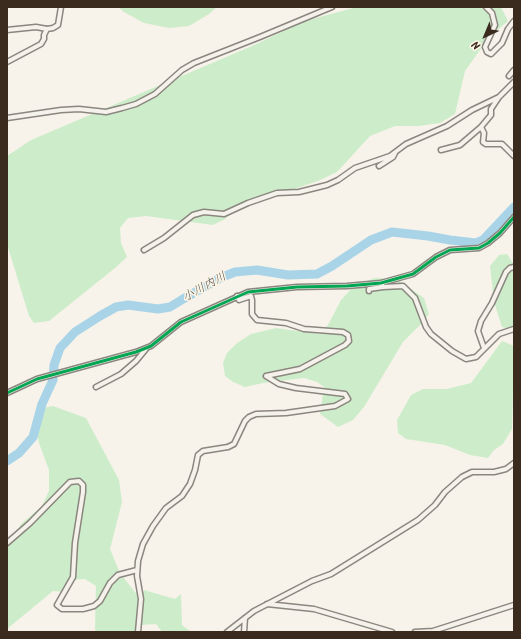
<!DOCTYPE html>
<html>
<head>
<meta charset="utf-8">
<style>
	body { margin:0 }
	#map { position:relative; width:521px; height:639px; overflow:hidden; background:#f7f3ea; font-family:Kalam,sans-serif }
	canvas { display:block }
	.frame { position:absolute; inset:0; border:8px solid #3b2a1e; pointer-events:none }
	.north { position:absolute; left:465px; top:16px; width:40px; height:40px; -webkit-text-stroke:3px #fcf5e5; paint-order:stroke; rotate:224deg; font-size:11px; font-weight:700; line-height:16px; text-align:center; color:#3b2a1e }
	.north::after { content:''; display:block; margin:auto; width:14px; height:18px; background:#3b2a1e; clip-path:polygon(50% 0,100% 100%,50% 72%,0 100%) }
</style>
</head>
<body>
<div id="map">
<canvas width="521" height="639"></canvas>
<div class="frame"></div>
<div class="north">N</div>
</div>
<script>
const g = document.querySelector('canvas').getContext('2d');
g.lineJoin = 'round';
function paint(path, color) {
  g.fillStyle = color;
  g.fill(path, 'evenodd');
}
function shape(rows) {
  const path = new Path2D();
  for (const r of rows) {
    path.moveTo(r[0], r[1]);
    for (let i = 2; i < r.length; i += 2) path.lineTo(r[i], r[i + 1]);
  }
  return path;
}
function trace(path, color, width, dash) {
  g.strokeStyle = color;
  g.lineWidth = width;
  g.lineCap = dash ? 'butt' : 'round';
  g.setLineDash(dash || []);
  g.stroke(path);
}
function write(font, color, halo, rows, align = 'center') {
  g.font = font + ' Kalam,"Klee One",sans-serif';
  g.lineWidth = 3;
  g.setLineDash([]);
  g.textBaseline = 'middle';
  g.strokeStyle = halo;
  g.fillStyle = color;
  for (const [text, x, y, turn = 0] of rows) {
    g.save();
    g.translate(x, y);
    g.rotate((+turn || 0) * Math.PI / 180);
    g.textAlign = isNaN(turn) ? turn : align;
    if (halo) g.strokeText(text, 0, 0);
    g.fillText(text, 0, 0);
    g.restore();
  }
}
const green = shape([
	[118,7,217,7,209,14,189,26,169,28,144,23,124,12],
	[357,7,501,7,508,21,495,32,480,50,465,71,455,114,440,123,419,126,395,126,370,136,337,172,318,181,279,194,244,202,225,219,213,225,146,216,128,218,120,228,121,243,127,257,115,268,49,321,34,323,29,316,7,244,7,156,31,140,252,46,305,21],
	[507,254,514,265,514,330,502,327,494,302,490,266,499,255],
	[375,278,397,279,424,298,429,314,421,324,403,342,364,407,353,420,338,427,320,414,324,387,317,382,304,378,263,383,245,387,233,382,225,376,223,363,227,353,237,343,251,334,276,328,319,334,328,325,341,300,354,286],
	[502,341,514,346,512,429,503,444,494,450,488,458,470,455,445,445,406,439,398,433,397,420,411,395,423,389,447,389,471,383],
	[53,406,86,418,119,480,122,502,110,549,120,573,138,596,135,632,96,632,95,629,96,586,85,579,69,580,64,592,53,591,7,629,7,548,21,524,42,506,49,491,49,470,39,443,34,421,38,409],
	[144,590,175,599,181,594,182,625,191,632,162,632,156,624,141,625,143,609,142,594]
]);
const river = shape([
	[7,461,19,453,33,437,42,404,53,380,54,365,60,348,75,332,100,316,116,307,128,305,158,309,170,307,183,299,220,278,235,272,257,270,288,275,317,274,332,266,371,240,392,232,428,236,450,240,476,243,483,240,514,207]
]);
const street = shape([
	[486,7,492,13,495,25,485,47,487,52,491,54,502,43,508,29,514,21],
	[7,30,36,27,47,29,53,28,58,25,61,7],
	[7,62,41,44,44,39,44,35,47,29],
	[509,76,514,70],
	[7,118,61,110,79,109,106,112,122,108,136,104,155,94,182,70,194,63,260,37,332,7],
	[481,127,484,133,483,142,486,144,502,144,514,156],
	[441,150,460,145,481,127,491,115,491,109,499,97,514,82],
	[379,166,393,157,395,153],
	[144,250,164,238,193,215,204,212,224,214,248,203,277,193,299,192,327,185,338,180,355,168,390,156,406,144,447,126,472,110,499,97],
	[381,283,383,287,403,286,415,298,426,327,431,334,452,351,466,359,476,357,499,334,514,329],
	[369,291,369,289,383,287],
	[484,348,478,331,481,321,492,303,506,272,510,268,514,267],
	[96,387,121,374,136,361,146,349],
	[7,393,37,379,136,352,151,346,181,322,248,292,297,287,347,286,381,283,413,274,436,257,450,250,479,248,488,243,500,233,514,217],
	[7,543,30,523,70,482,79,481,83,485,83,492,75,543,73,577,57,605,62,609,83,609,94,606,100,601,110,583,118,575,137,570],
	[267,604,314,609,392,632],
	[138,632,141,599,137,576,138,561,143,544,153,526,166,508,182,496,190,484,195,470,198,455,203,451,228,447,234,444,245,421,249,417,256,414,286,413,335,406,348,399,345,394,296,388,279,384,266,376,300,369,345,345,349,341,348,335,343,332,304,329,286,323,257,320,252,314,252,300,251,296,239,300,237,296],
	[227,632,254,611,312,581,331,574,418,520,435,505,445,492,462,477,472,472,494,472,506,469,514,463],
	[244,632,245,618],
	[415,632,433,631,514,605]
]);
const bus1 = shape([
	[7,393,37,379,136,352,151,346,181,322,248,292,297,287,347,286,381,283,413,274,436,257,450,250,479,248,488,243,500,233,514,217]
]);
const waterNames = [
	["小川内川",205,288,-29]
];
paint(green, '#cdedca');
trace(river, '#a9d4e8', 9);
trace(street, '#8b867f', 7);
trace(street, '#f5f2ec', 4);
trace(bus1, '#00a651', 3);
write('italic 12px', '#52595a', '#fcf5e5', waterNames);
</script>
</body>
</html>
